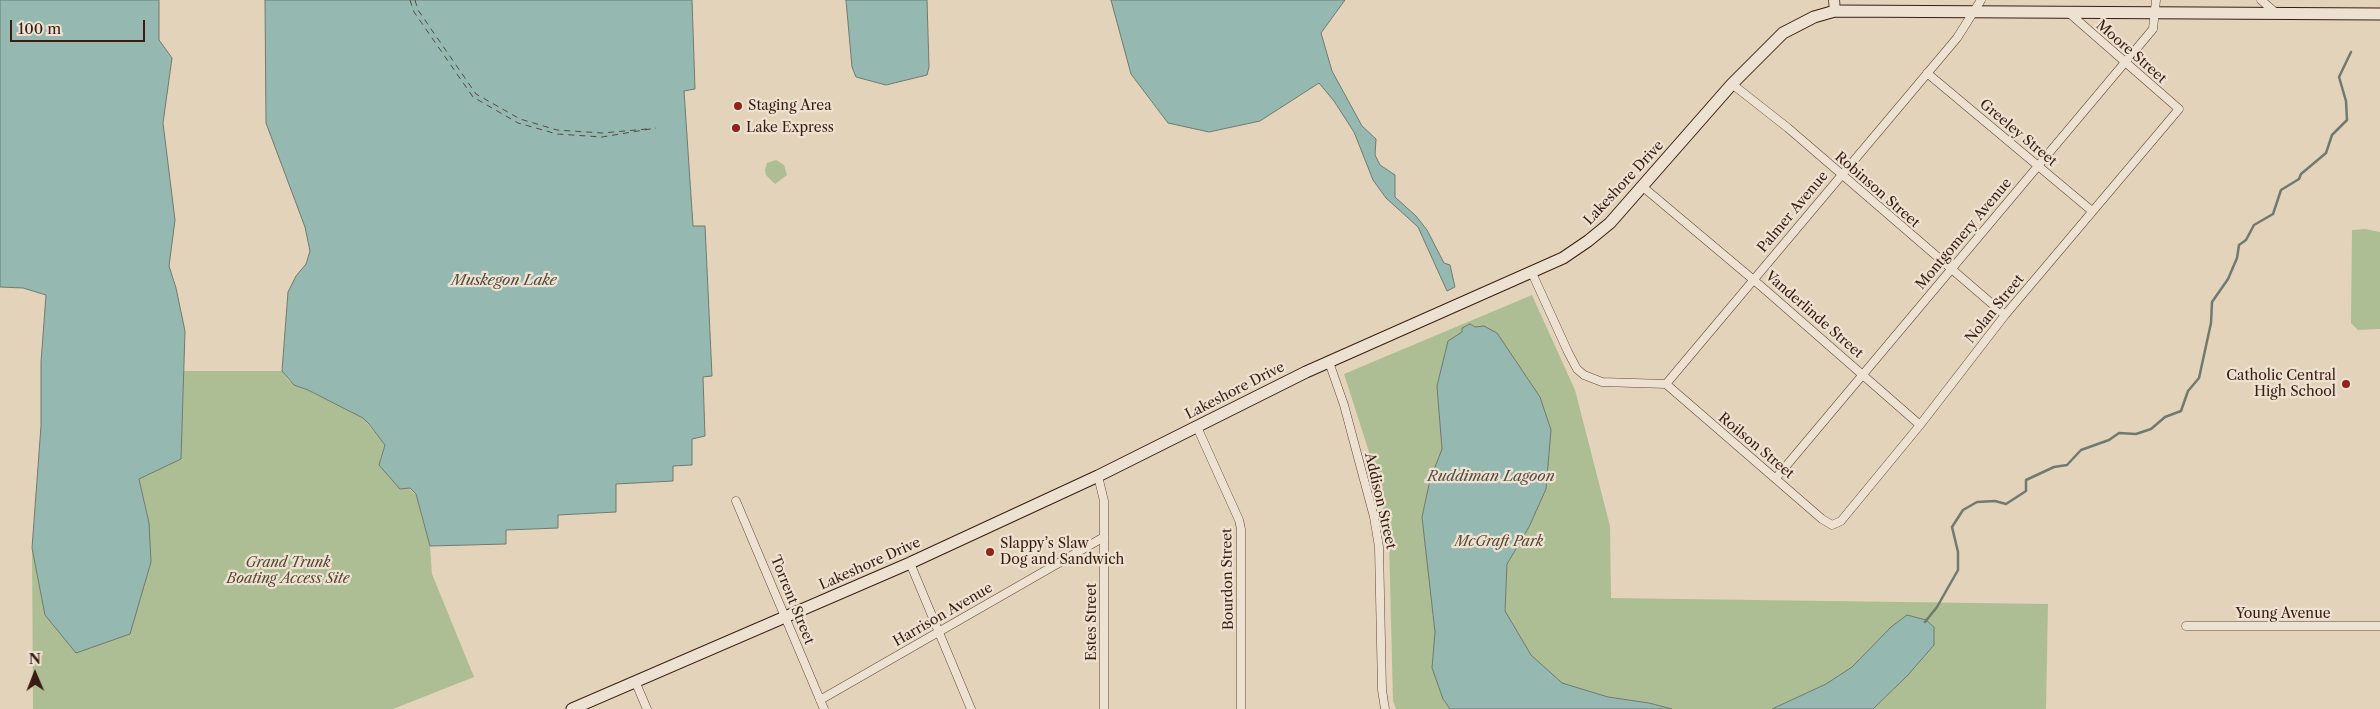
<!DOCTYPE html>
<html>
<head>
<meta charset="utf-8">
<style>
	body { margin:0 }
	#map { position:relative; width:2380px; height:709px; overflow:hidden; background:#e3d3ba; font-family:"Libre Caslon Text",serif }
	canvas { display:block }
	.north { position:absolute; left:10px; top:649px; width:50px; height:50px; -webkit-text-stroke:4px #ede2d2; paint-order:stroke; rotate:359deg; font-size:14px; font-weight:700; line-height:20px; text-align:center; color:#3a1d10 }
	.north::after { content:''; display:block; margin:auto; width:18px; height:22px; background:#3a1d10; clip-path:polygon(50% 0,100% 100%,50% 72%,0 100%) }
	.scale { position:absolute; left:10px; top:20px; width:135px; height:22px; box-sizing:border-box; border:2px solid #3a1d10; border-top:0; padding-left:6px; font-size:15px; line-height:18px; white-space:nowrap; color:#3a1d10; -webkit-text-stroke:4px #ede2d2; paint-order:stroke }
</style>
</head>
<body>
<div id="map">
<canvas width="2380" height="709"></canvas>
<div class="north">N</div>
<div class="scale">100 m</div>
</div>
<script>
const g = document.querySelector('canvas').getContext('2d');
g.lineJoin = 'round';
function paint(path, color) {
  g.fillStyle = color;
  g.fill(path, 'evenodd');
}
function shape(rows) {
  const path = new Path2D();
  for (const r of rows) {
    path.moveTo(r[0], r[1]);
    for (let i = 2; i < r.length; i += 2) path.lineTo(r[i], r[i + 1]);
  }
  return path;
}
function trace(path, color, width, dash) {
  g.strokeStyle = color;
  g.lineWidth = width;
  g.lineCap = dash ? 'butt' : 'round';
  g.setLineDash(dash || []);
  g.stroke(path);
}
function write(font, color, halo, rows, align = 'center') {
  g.font = font + ' "Libre Caslon Text",serif';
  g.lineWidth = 4.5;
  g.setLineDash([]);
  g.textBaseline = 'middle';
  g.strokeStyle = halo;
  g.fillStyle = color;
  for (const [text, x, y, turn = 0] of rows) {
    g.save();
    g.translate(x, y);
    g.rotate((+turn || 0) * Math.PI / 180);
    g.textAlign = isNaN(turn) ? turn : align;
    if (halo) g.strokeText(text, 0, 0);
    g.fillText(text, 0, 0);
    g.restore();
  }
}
const green = shape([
	[776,160,784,165,787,175,775,184,766,175,765,170,767,163],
	[2365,229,2380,232,2380,329,2358,330,2351,323,2352,230],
	[1532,295,1575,390,1610,526,1611,598,2048,604,2046,709,1396,709,1393,701,1389,540,1377,477,1344,374],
	[184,371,282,371,289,381,299,387,308,390,363,418,385,445,380,460,416,495,430,546,432,574,474,677,393,709,33,709,32,548,45,615,149,523,139,478,181,459]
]);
const water = shape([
	[0,0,159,0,159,40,172,58,163,123,175,220,169,266,176,288,185,331,181,459,139,479,149,523,151,562,130,634,76,653,45,615,32,548,41,426,41,362,46,295,23,288,0,287,0,0],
	[265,0,692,0,695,89,684,91,693,226,705,226,712,376,703,377,705,436,692,439,692,465,673,466,673,481,616,484,616,512,558,515,558,528,506,530,506,544,430,546,416,494,410,488,400,489,379,465,385,445,369,424,363,418,308,390,294,385,282,371,288,292,296,276,306,264,310,251,305,227,266,123,265,0],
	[846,0,927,0,929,67,927,75,886,85,856,77,852,67,846,0],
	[1111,0,1345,0,1321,33,1332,71,1362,126,1376,139,1375,155,1380,165,1395,175,1395,197,1416,216,1427,230,1444,263,1450,265,1455,287,1447,291,1418,227,1386,198,1373,180,1354,132,1334,101,1319,83,1260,121,1209,132,1168,123,1131,74,1111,0],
	[1470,324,1475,327,1484,326,1497,333,1540,397,1551,430,1546,489,1529,527,1507,564,1505,611,1531,655,1562,683,1608,697,1649,703,1672,709,1450,709,1443,699,1432,668,1435,632,1422,517,1430,480,1442,449,1437,386,1448,341,1462,332,1462,328,1470,324],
	[1907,615,1926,620,1934,627,1934,645,1908,675,1873,709,1772,709,1826,684,1852,667,1891,627,1907,615]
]);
const stream = shape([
	[1925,622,1937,607,1958,570,1958,552,1952,527,1963,510,1977,502,1995,501,2006,504,2026,491,2026,480,2054,467,2067,465,2081,450,2109,440,2119,433,2136,434,2151,429,2165,417,2181,411,2188,391,2199,378,2211,323,2212,302,2228,279,2237,258,2239,245,2246,240,2254,225,2273,214,2281,190,2299,179,2301,174,2326,153,2332,135,2347,120,2346,101,2339,77,2351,52]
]);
const ferry = shape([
	[410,0,414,12,473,97,518,123,557,134,602,137,656,128],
	[415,0,418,10,476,94,520,119,557,130,602,133,647,129]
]);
const minor = shape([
	[2261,0,2276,13],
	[1927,73,2092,211],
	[1732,84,1788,128,2005,315],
	[1643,187,1762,287,1920,425],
	[1532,273,1568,352,1577,369,1584,375,1602,382,1666,384,1957,38,1981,0],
	[1329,362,1344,405,1374,517,1379,547,1382,690,1385,709],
	[1666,384,1822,519,1832,525,1841,521,1920,425,2005,315,2179,109,2068,12],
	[1197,427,1239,520,1241,529,1241,709],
	[1098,476,1104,501,1104,709],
	[1776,478,2153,29,2156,0],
	[736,501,824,709],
	[910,563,971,709],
	[2186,626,2380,626],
	[635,681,647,709],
	[820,700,1104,537]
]);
const tertiary = shape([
	[1834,0,1835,11]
]);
const secondary = shape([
	[572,709,910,563,1098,476,1306,372,1563,258,1588,241,1610,223,1732,84,1783,33,1814,17,1835,11,2380,14]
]);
const markers = [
	[738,106,5,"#8f2418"],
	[736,128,5,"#8f2418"],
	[2346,384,5,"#8f2418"],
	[990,552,5,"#8f2418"]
];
const streetNames = [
	["Moore Street",2131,52,41],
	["Greeley Street",2018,133,40],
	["Lakeshore Drive",1624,183,-47],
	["Robinson Street",1877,190,41],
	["Palmer Avenue",1793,212,-50],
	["Montgomery Avenue",1964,234,-50],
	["Nolan Street",1995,309,-51],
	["Vanderlinde Street",1814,315,41],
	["Lakeshore Drive",1235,391,-27],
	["Roilson Street",1756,446,40],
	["Addison Street",1380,501,77],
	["Lakeshore Drive",870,564,-24],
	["Bourdon Street",1228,579,-91],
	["Torrent Street",792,600,68],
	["Young Avenue",2283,614],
	["Harrison Avenue",943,615,-30],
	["Estes Street",1092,622,-90]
];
const poiNames = [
	["Staging Area",748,106],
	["Lake Express",746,128],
	["Catholic Central",2336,376,"right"],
	["High School",2336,392,"right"],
	["Slappy’s Slaw",1000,544],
	["Dog and Sandwich",1000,560]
];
const parkNames = [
	["McGraft Park",1499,542],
	["Grand Trunk",288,563],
	["Boating Access Site",288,579]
];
const waterNames = [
	["Muskegon Lake",504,281],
	["Ruddiman Lagoon",1491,477]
];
paint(green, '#aebe94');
paint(water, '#95b8b0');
trace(water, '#717a70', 1);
trace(stream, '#717a70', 2.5);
trace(ferry, '#554c40', 1, [6, 5]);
trace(minor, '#644a3a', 9);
trace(tertiary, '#644a3a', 12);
trace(secondary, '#3a1d10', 13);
trace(minor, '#ede2d2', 8);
trace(tertiary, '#ede2d2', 10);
trace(secondary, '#ede2d2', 11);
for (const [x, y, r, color] of markers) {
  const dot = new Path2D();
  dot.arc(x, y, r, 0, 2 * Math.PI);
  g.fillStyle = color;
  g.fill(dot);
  trace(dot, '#ede2d2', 2);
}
write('14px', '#3a1d10', '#ede2d2', streetNames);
write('14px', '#3a1d10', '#ede2d2', poiNames, 'left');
write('italic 14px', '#574531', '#ede2d2', parkNames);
write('italic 15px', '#554c40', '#ede2d2', waterNames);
</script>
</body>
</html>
